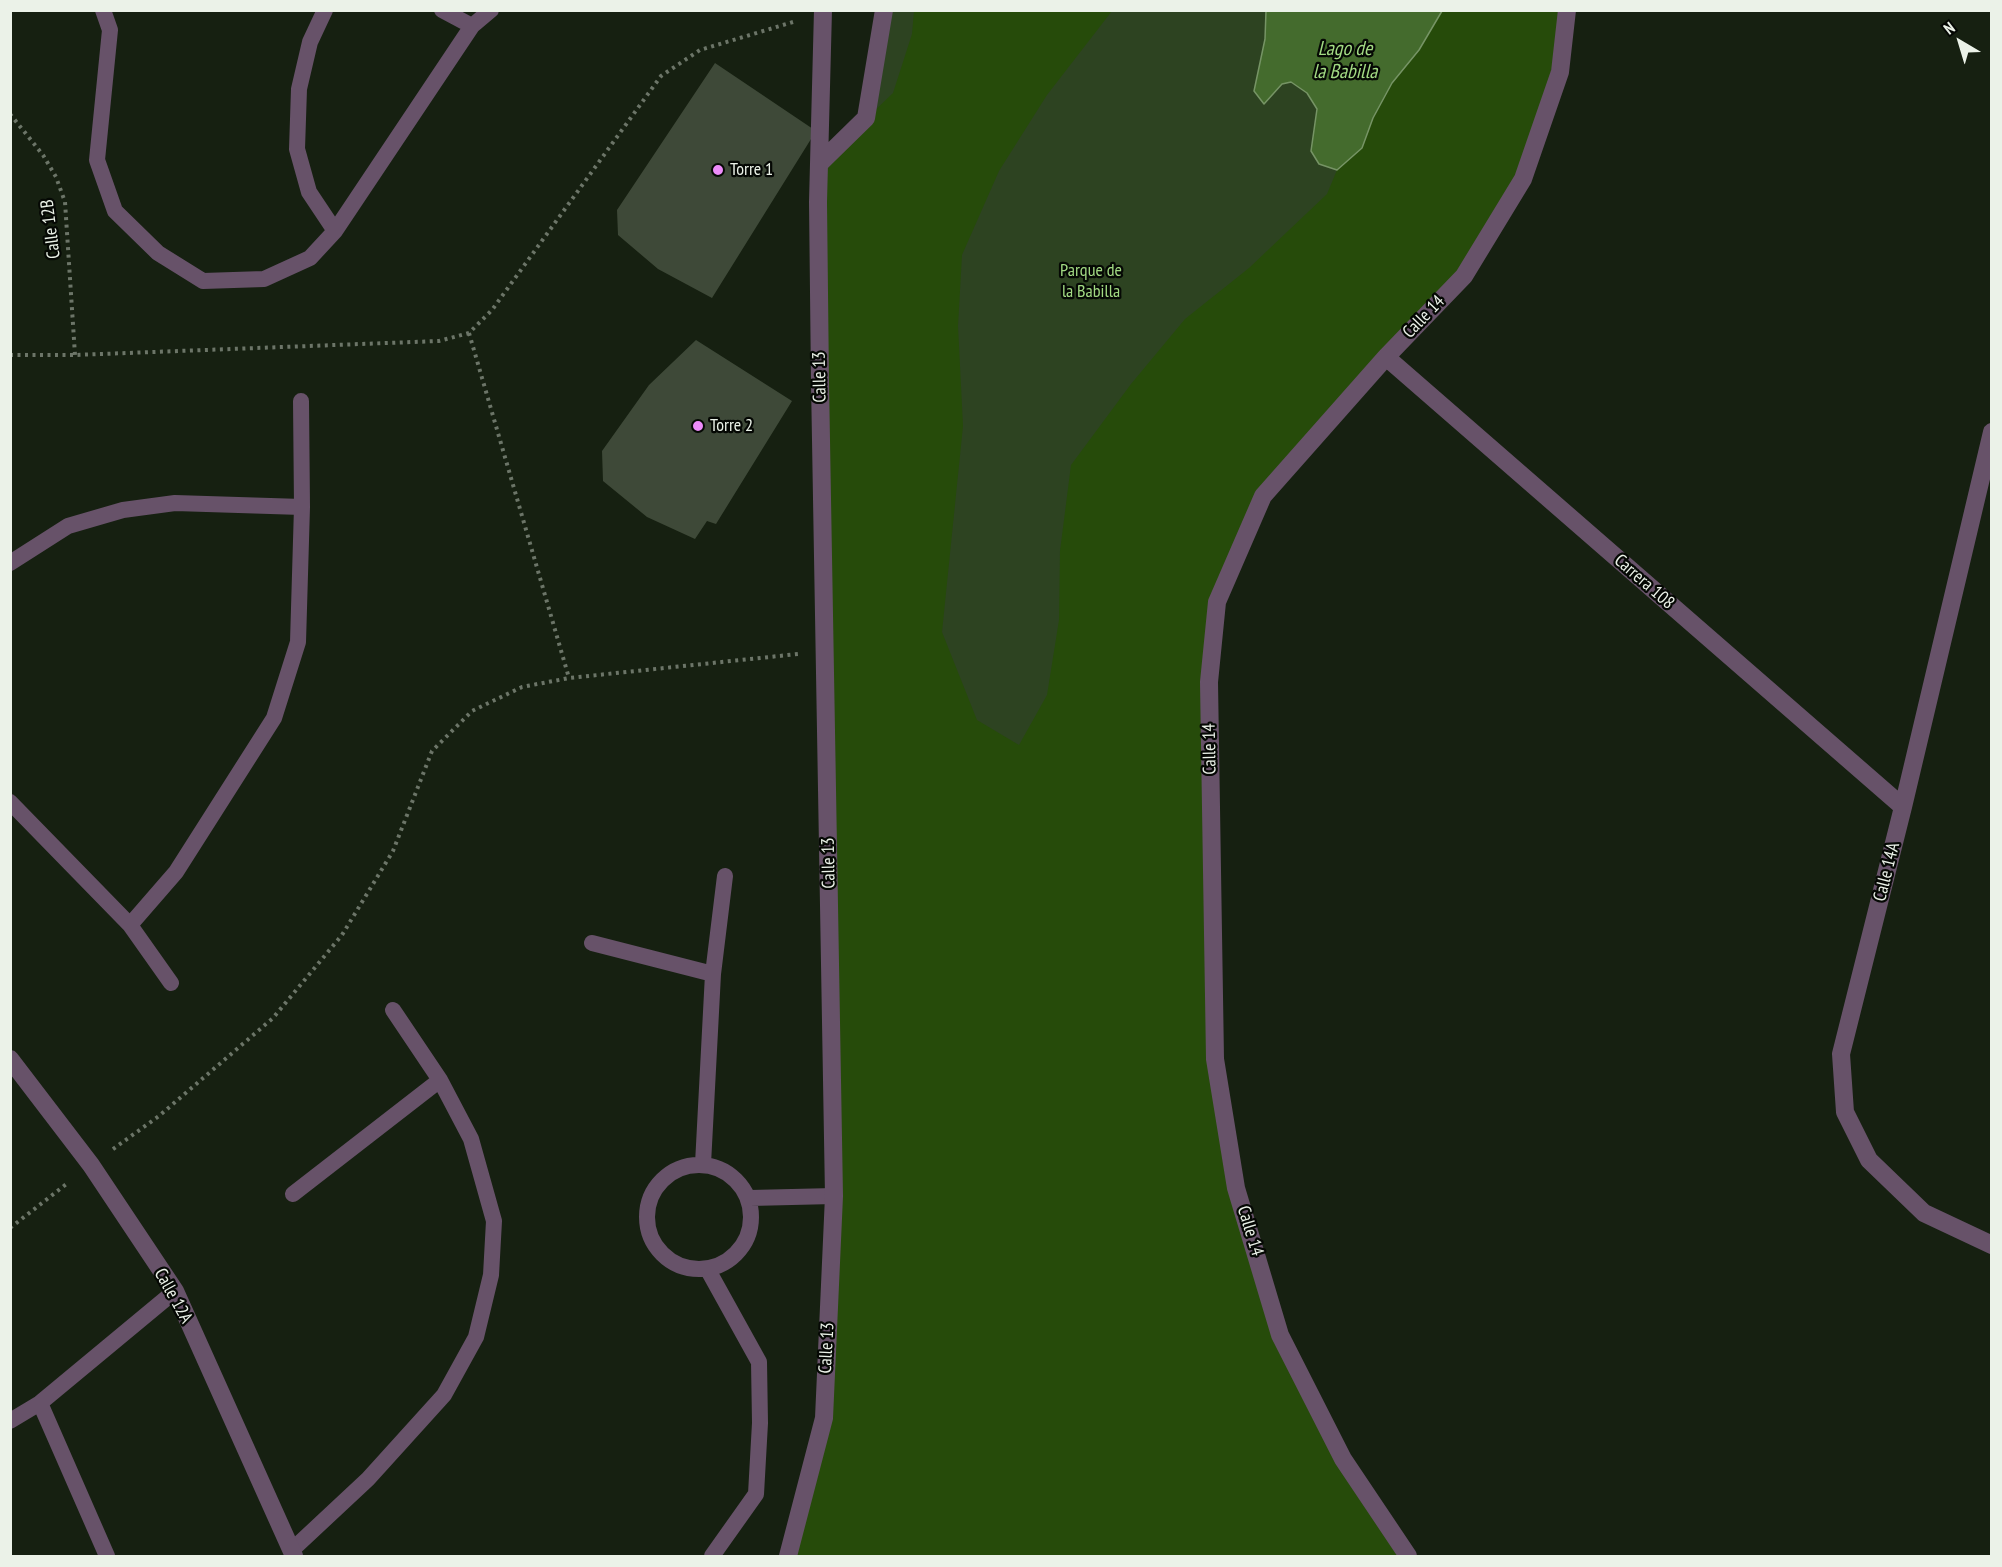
<!DOCTYPE html>
<html>
<head>
<meta charset="utf-8">
<style>
	body { margin:0 }
	#map { position:relative; width:2002px; height:1567px; overflow:hidden; background:#162011; font-family:"PT Sans Narrow",sans-serif }
	canvas { display:block }
	.frame { position:absolute; inset:0; border:12px solid #ebf2e8; pointer-events:none }
	.north { position:absolute; left:1930px; top:12px; width:60px; height:60px; -webkit-text-stroke:4px #050804; paint-order:stroke; rotate:322deg; font-size:16px; font-weight:700; line-height:24px; text-align:center; color:#ebf2e8 }
	.north::after { content:''; display:block; margin:auto; width:21px; height:27px; background:#ebf2e8; clip-path:polygon(50% 0,100% 100%,50% 72%,0 100%) }
</style>
</head>
<body>
<div id="map">
<canvas width="2002" height="1567"></canvas>
<div class="frame"></div>
<div class="north">N</div>
</div>
<script>
const g = document.querySelector('canvas').getContext('2d');
g.lineJoin = 'round';
function paint(path, color) {
  g.fillStyle = color;
  g.fill(path, 'evenodd');
}
function shape(rows) {
  const path = new Path2D();
  for (const r of rows) {
    if (r.length === 3) {
      path.moveTo(r[0] + r[2], r[1]);
      path.arc(r[0], r[1], r[2], 0, 2 * Math.PI);
      continue;
    }
    path.moveTo(r[0], r[1]);
    for (let i = 2; i < r.length; i += 2) path.lineTo(r[i], r[i + 1]);
  }
  return path;
}
function trace(path, color, width, dash) {
  g.strokeStyle = color;
  g.lineWidth = width;
  g.lineCap = dash ? 'butt' : 'round';
  g.setLineDash(dash || []);
  g.stroke(path);
}
function write(font, color, halo, rows, align = 'center') {
  g.font = font + ' "PT Sans Narrow",sans-serif';
  g.lineWidth = 4.5;
  g.setLineDash([]);
  g.textBaseline = 'middle';
  g.strokeStyle = halo;
  g.fillStyle = color;
  for (const [text, x, y, turn = 0] of rows) {
    g.save();
    g.translate(x, y);
    g.rotate((+turn || 0) * Math.PI / 180);
    g.textAlign = isNaN(turn) ? turn : align;
    if (halo) g.strokeText(text, 0, 0);
    g.fillText(text, 0, 0);
    g.restore();
  }
}
const green = shape([
	[884,11,1567,11,1263,496,824,1418,866,118]
]);
const forest = shape([
	[914,11,1112,11,1047,95,999,171,962,255,958,326,963,426,942,632,977,720,1019,745,1047,695,1059,620,1060,551,1071,465,1131,384,1185,319,1249,268,1327,194,1337,170,1362,148,1373,118,1392,83,1419,50,1442,11,1567,11,1523,179,1464,276,1263,496,1217,602,1215,1059,1236,1188,1280,1335,1408,1556,788,1556,824,1418,834,1196,819,164,893,93,912,34]
]);
const water = shape([
	[1266,11,1266,10,1442,11,1419,50,1392,83,1373,118,1362,148,1337,170,1319,164,1311,151,1317,109,1307,93,1291,82,1282,84,1264,104,1254,91,1265,39,1266,11]
]);
const building = shape([
	[715,63,816,131,712,298,658,269,618,235,617,210],
	[696,340,792,401,716,524,707,521,695,539,647,517,603,481,602,451,649,385]
]);
const path = shape([
	[10,114,43,155,56,177,65,202,75,355],
	[469,333,569,678],
	[10,355,75,355,439,341,469,333,492,310,661,76,700,50,793,22],
	[113,1149,159,1116,273,1018,342,935,393,851,432,751,472,711,522,687,569,678,798,654],
	[10,1228,69,1182]
]);
const lane = shape([
	[103,10,110,30,97,160,115,211,158,253,203,281,264,279,310,258,335,231,472,26,491,10],
	[325,10,310,42,299,89,297,149,309,192,335,231],
	[442,10,472,26],
	[10,563,68,526,123,510,175,503,302,507],
	[10,802,130,925,171,983],
	[130,925,176,872,274,718,298,642,302,507,301,401],
	[592,943,713,974],
	[703,1164,713,974,725,876],
	[699,1217,52],
	[293,1194,440,1080],
	[750,1198,834,1196],
	[708,1270,759,1362,760,1423,756,1494,712,1556],
	[40,1403,107,1556],
	[10,1421,40,1403,175,1291],
	[292,1550,368,1479,444,1395,476,1337,491,1275,494,1221,471,1139,440,1080,393,1010]
]);
const street = shape([
	[819,164,866,118,884,10],
	[1386,357,1903,807],
	[1992,432,1903,807,1841,1054,1845,1112,1869,1160,1924,1213,1992,1245],
	[10,1059,91,1165,175,1291,294,1556],
	[788,1556,824,1418,834,1196,820,382,818,202,823,10],
	[1408,1556,1343,1459,1280,1335,1236,1188,1215,1059,1209,682,1217,602,1263,496,1386,357,1464,276,1523,179,1560,72,1567,10]
]);
const markers = [
	[718,170,6,"#ed8cf9"],
	[698,426,6,"#ed8cf9"]
];
const poiNames = [
	["Torre 1",730,170],
	["Torre 2",710,426]
];
const streetNames = [
	["Calle 12B",51,229,-97],
	["Calle 14",1424,317,-46],
	["Calle 13",820,377,-91],
	["Carrera 108",1644,582,41],
	["Calle 14",1210,749,-91],
	["Calle 13",829,863,-91],
	["Calle 14A",1887,872,-76],
	["Calle 14",1250,1231,73],
	["Calle 12A",173,1296,61],
	["Calle 13",827,1348,-87]
];
const parkNames = [
	["Parque de",1091,271],
	["la Babilla",1091,292]
];
const waterNames = [
	["Lago de",1345,49],
	["la Babilla",1345,72]
];
paint(green, '#2d4321');
paint(forest, '#264b0a');
paint(water, '#446b2d');
trace(water, '#769465', 1.5);
paint(building, '#3e4938');
trace(path, '#6c7568', 4, [3, 4.5]);
trace(lane, '#675269', 16);
trace(street, '#675269', 18);
for (const [x, y, r, color] of markers) {
  const dot = new Path2D();
  dot.arc(x, y, r, 0, 2 * Math.PI);
  g.fillStyle = color;
  g.fill(dot);
  trace(dot, '#050804', 2);
}
write('18px', '#ebf2e8', '#050804', poiNames, 'left');
write('18px', '#ebf2e8', '#050804', streetNames);
write('18px', '#a2da83', '#050804', parkNames);
write('italic 20px', '#a2da83', '#050804', waterNames);
</script>
</body>
</html>
